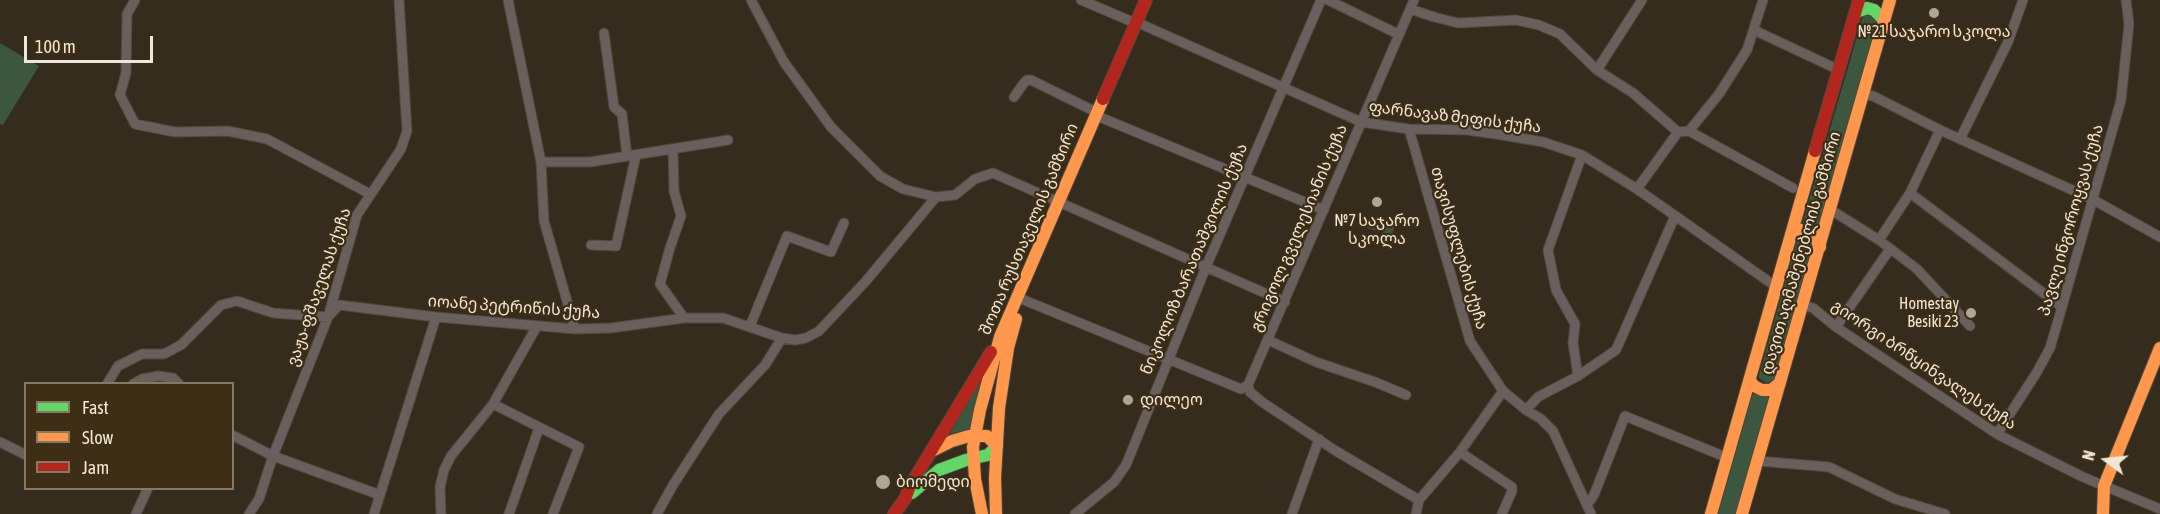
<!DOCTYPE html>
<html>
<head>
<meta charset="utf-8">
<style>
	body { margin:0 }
	#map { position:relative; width:2160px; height:514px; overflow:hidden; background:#352c1e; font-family:"Asap Condensed",sans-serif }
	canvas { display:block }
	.legend { position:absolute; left:24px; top:382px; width:210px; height:108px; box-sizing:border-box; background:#3e2e15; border:2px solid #867863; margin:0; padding:8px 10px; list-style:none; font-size:18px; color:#f1e7d8 }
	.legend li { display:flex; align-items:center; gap:12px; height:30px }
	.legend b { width:30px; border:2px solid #867863 }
	.north { position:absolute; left:2076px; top:430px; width:60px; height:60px; -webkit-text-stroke:4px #3e2e15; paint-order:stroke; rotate:285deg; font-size:16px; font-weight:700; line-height:24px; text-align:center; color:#f1e7d8 }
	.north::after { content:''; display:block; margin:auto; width:21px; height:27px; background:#f1e7d8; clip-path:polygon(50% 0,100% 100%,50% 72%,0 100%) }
	.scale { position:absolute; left:24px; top:36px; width:129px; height:27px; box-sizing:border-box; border:3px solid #f1e7d8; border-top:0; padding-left:8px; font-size:18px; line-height:21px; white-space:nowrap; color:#f1e7d8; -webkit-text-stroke:4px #3e2e15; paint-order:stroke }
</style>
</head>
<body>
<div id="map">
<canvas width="2160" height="514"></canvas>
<ul class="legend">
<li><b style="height:8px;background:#63d668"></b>Fast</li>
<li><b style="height:8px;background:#ff974d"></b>Slow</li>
<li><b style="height:8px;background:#b3261e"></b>Jam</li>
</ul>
<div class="north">N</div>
<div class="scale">100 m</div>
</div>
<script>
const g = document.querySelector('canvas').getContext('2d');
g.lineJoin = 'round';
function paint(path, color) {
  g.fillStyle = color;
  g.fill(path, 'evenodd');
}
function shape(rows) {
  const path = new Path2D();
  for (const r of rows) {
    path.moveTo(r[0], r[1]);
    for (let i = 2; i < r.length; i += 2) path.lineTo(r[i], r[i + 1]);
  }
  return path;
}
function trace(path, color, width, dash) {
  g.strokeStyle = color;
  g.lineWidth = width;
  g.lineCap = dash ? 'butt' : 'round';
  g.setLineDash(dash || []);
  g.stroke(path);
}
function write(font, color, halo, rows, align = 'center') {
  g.font = font + ' "Asap Condensed","Noto Sans Georgian",sans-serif';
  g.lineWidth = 4.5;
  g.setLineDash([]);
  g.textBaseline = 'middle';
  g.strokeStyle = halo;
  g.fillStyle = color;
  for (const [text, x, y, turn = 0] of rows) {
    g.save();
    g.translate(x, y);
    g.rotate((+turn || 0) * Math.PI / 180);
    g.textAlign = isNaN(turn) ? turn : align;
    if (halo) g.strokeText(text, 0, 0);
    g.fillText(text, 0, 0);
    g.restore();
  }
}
const green = shape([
	[1868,13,1877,19,1877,22,1818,230,1802,225,1863,16],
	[0,43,39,66,3,125,0,124],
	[1371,216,1396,222,1392,235,1367,228],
	[1805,238,1811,239,1813,245,1774,380,1766,383,1759,378,1759,375,1797,241],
	[984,371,970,429,950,434],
	[1756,393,1767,396,1769,399,1736,514,1718,514,1752,395]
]);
const street = shape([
	[135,0,127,14,126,73,120,95,135,124,175,132,228,131,267,139,370,194],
	[508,0,541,162,544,221,575,329],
	[751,0,784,62,831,127,880,176,903,189,936,197,955,195,975,179,993,173,1285,302],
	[1081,0,1135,23],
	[1328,0,1398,34],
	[1414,0,1248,385,1250,392,1262,402,1336,451,1419,500],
	[1410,9,1434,17,1458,23,1516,20,1539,25,1560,34,1597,70,1633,93,1678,132],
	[1143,25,1361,122,1409,129,1467,130,1502,135,1543,142,1582,155,1637,189,1778,288],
	[1754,30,1839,70],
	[604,33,614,107,622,114,627,156],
	[1597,70,1642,0],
	[1863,94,1873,96,1940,130,2092,199,2160,237],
	[1014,97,1024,83,1027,80,1031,80,1096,112],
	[1102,118,1324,210],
	[1409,129,1470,341,1503,391,1526,410,1541,419,1553,431,1591,514],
	[1689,131,1793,188],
	[1960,139,2008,42,2023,0],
	[673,149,674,191,681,216,670,248,660,284,684,318],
	[541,162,590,162,728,140],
	[1637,189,1678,132,1689,131,1719,94,1747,50,1763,0],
	[1910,193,2062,307],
	[1831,210,1879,240,1917,269,1970,326],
	[1879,240,1910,193,1940,130],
	[591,245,616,246,636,155],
	[1024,300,1241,389,1248,385],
	[1803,305,1813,308,1836,327,1997,434,2083,477,2160,509],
	[750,326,787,236,831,252,844,223],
	[1836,327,1890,249],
	[1268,340,1316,362,1375,382,1406,395],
	[1578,376,1573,343,1575,324,1556,290,1548,250,1582,155],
	[107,384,118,366,142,354,164,354,181,345,221,305,237,301,273,313,328,317,339,305,436,317,575,329,611,328,684,318,723,318,782,338,795,340,806,338,819,331,866,281,936,197],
	[133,384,142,379,158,376,173,378,179,384],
	[493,404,579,447,553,514],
	[1526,410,1538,397,1578,376,1616,350,1675,216],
	[1997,434,2037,372,2050,348,2062,307,2121,100,2129,24,2126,0],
	[232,435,273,456,380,495],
	[0,442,26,455],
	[1460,452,1512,487,1512,491,1502,514],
	[1758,461,1829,467,1895,499,1945,514],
	[1587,505,1594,495,1625,416,1728,458],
	[136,514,148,488],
	[249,514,259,499,273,456,328,317,357,215,401,149,407,131,399,0],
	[374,514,436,317],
	[441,514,440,487,444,470,451,456,493,404,537,326],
	[509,514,539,428],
	[657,514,673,485,719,414,765,365,782,338],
	[1075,514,1114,482,1126,465,1206,267,1321,0],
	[1292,514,1319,439],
	[1416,514,1419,500,1460,452,1503,391]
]);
const fast = shape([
	[1856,12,1867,8,1874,10,1884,20],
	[912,493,939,470,966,460,988,455,997,446]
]);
const slow = shape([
	[1793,234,1801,230,1808,232,1815,237,1820,247],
	[1750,381,1754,386,1762,390,1771,390,1780,383],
	[932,451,952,441,969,436,987,436,997,446],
	[982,514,975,479,973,447,980,410,1000,337,1103,99],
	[996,514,995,478,999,408,1008,348,1016,319],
	[1711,514,1815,151],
	[1742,514,1890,0],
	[2103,514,2104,486,2160,348]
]);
const jam = shape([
	[1103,99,1146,0],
	[1815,151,1859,0],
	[894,514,905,499,910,486,991,352]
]);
const markers = [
	[1934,13,6,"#afa697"],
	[1377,202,6,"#afa697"],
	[1971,313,6,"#afa697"],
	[1128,400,6,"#afa697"],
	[883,482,8,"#afa697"]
];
const poiNames = [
	["№21 საჯარო სკოლა",1934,32],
	["№7 საჯარო",1377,221],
	["სკოლა",1377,239],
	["Homestay",1959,304,"right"],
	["Besiki 23",1959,322,"right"],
	["დილეო",1140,400,"left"],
	["ბიომედი",896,482,"left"]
];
const streetNames = [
	["ფარნავაზ მეფის ქუჩა",1455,117,7],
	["პავლე ინგოროყვას ქუჩა",2071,220,-74],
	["გრიგოლ გველესიანის ქუჩა",1299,228,-67],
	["შოთა რუსთაველის გამზირი",1029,229,-67],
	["თავისუფლების ქუჩა",1459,248,74],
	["დავით აღმაშენებლის გამზირი",1801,253,-74],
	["ნიკოლოზ ბარათაშვილის ქუჩა",1194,259,-67],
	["ვაჟა-ფშაველას ქუჩა",319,287,-71],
	["იოანე პეტრიწის ქუჩა",514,307,4],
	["გიორგი ბრწყინვალეს ქუჩა",1924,365,34]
];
paint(green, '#3d5640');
trace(street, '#51493d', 11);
trace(fast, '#51493d', 14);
trace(slow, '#51493d', 14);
trace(jam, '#51493d', 14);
trace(street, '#695f5d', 9);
trace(fast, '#63d668', 12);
trace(slow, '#ff974d', 12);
trace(jam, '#b3261e', 12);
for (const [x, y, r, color] of markers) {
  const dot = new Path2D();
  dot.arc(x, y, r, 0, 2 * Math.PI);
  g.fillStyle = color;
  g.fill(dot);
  trace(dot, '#3e2e15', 2);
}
write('16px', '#f1e7d8', '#3e2e15', poiNames);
write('16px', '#f1e7d8', '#3e2e15', streetNames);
</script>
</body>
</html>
